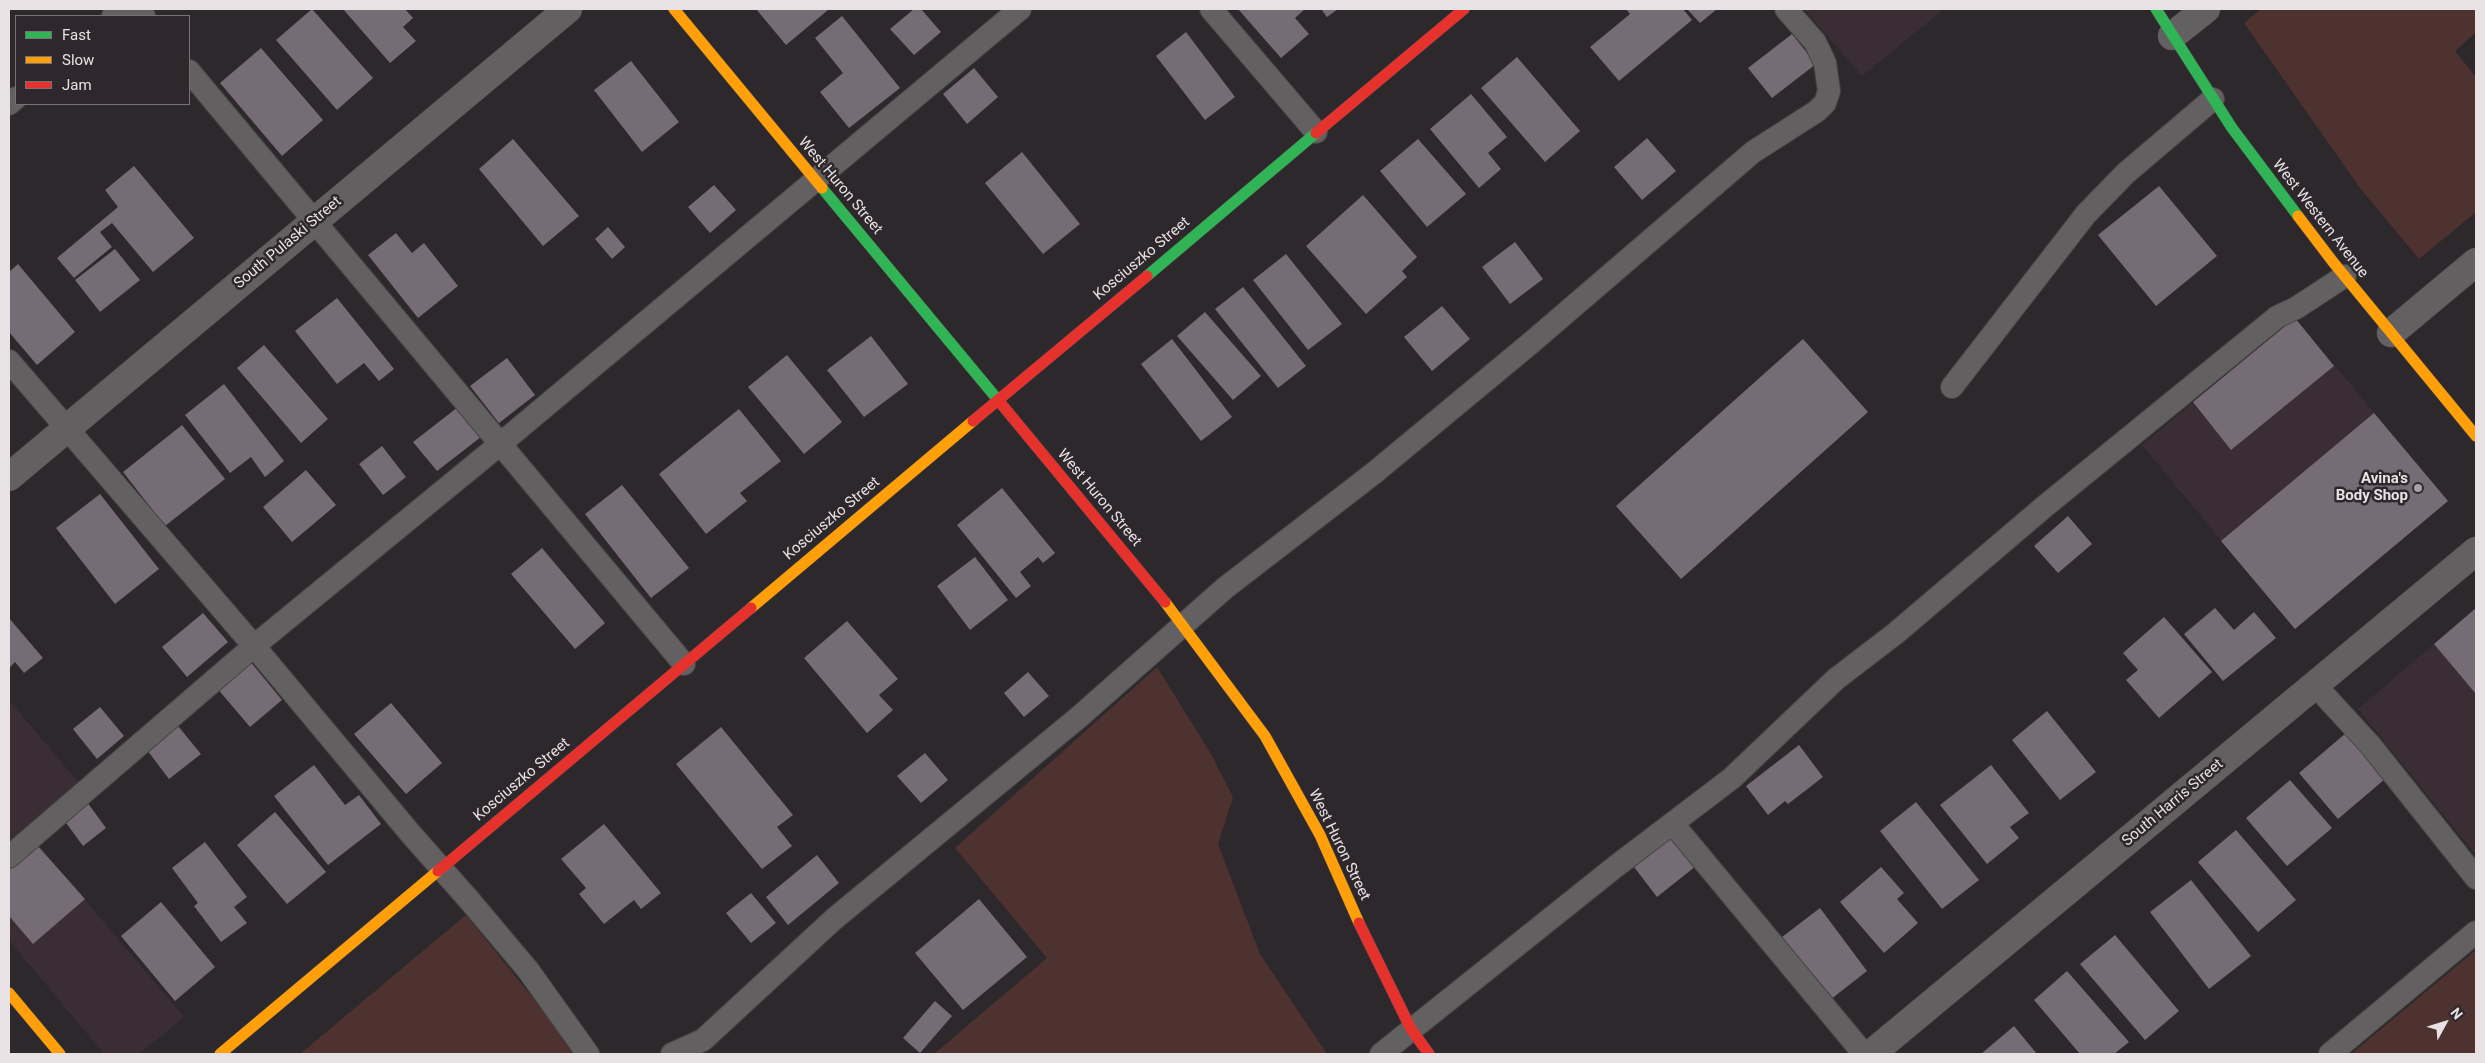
<!DOCTYPE html>
<html>
<head>
<meta charset="utf-8">
<style>
	body { margin:0 }
	#map { position:relative; width:2485px; height:1063px; overflow:hidden; background:#2d282b; font-family:Roboto,sans-serif }
	canvas { display:block }
	.frame { position:absolute; inset:0; border:10px solid #e8e2e5; pointer-events:none }
	.legend { position:absolute; left:15px; top:15px; width:175px; height:90px; box-sizing:border-box; background:#2e272b; border:1px solid #787275; margin:0; padding:6px 9px; list-style:none; font-size:15px; color:#e8e2e5 }
	.legend li { display:flex; align-items:center; gap:10px; height:25px }
	.legend b { width:25px; border:1px solid #787275 }
	.north { position:absolute; left:2420px; top:998px; width:50px; height:50px; -webkit-text-stroke:4px #2e272b; paint-order:stroke; rotate:51deg; font-size:14px; font-weight:700; line-height:20px; text-align:center; color:#e8e2e5 }
	.north::after { content:''; display:block; margin:auto; width:18px; height:22px; background:#e8e2e5; clip-path:polygon(50% 0,100% 100%,50% 72%,0 100%) }
</style>
</head>
<body>
<div id="map">
<canvas width="2485" height="1063"></canvas>
<div class="frame"></div>
<ul class="legend">
<li><b style="height:6px;background:#30b455"></b>Fast</li>
<li><b style="height:6px;background:#ff9f0a"></b>Slow</li>
<li><b style="height:6px;background:#e5322d"></b>Jam</li>
</ul>
<div class="north">N</div>
</div>
<script>
const g = document.querySelector('canvas').getContext('2d');
g.lineJoin = 'round';
function paint(path, color) {
  g.fillStyle = color;
  g.fill(path, 'evenodd');
}
function shape(rows) {
  const path = new Path2D();
  for (const r of rows) {
    path.moveTo(r[0], r[1]);
    for (let i = 2; i < r.length; i += 2) path.lineTo(r[i], r[i + 1]);
  }
  return path;
}
function trace(path, color, width, dash) {
  g.strokeStyle = color;
  g.lineWidth = width;
  g.lineCap = dash ? 'butt' : 'round';
  g.setLineDash(dash || []);
  g.stroke(path);
}
function write(font, color, halo, rows, align = 'center') {
  g.font = font + ' Roboto,sans-serif';
  g.lineWidth = 5;
  g.setLineDash([]);
  g.textBaseline = 'middle';
  g.strokeStyle = halo;
  g.fillStyle = color;
  for (const [text, x, y, turn = 0] of rows) {
    g.save();
    g.translate(x, y);
    g.rotate((+turn || 0) * Math.PI / 180);
    g.textAlign = isNaN(turn) ? turn : align;
    if (halo) g.strokeText(text, 0, 0);
    g.fillText(text, 0, 0);
    g.restore();
  }
}
const built = shape([
	[1804,9,1944,9,1862,76],
	[2295,318,2448,501,2295,629,2142,445],
	[2476,608,2476,855,2358,709],
	[9,700,79,783,9,842],
	[37,843,184,1017,139,1054,104,1054,9,940,9,867]
]);
const green = shape([
	[2261,9,2476,9,2476,32,2455,51,2476,77,2476,212,2419,259,2360,188,2244,23],
	[1157,667,1211,754,1233,797,1218,844,1260,954,1327,1054,934,1054,1047,958,955,848],
	[466,915,578,1054,300,1054],
	[2476,950,2476,1054,2351,1054]
]);
const building = shape([
	[312,9,373,78,337,110,276,40],
	[343,9,405,9,413,18,403,27,416,41,390,63],
	[756,9,826,9,828,10,786,45],
	[914,9,921,9,941,32,914,55,890,29],
	[1238,9,1305,9,1295,18,1309,34,1281,58],
	[1321,9,1338,9,1327,17],
	[1626,9,1683,9,1692,20,1619,81,1590,47,1630,14],
	[1687,9,1717,9,1700,23],
	[842,16,900,88,849,128,820,92,843,73,815,38],
	[1186,32,1235,97,1205,120,1156,56],
	[1792,34,1816,64,1772,98,1748,68],
	[261,48,323,120,282,156,220,83],
	[1517,57,1580,131,1545,162,1481,88],
	[631,61,679,122,642,152,594,90],
	[974,68,998,97,967,124,943,94],
	[1471,94,1507,137,1488,153,1501,169,1479,188,1430,129],
	[1647,138,1676,171,1642,200,1614,167],
	[513,139,579,216,543,246,479,169],
	[1418,139,1466,194,1427,227,1380,171],
	[1022,152,1080,224,1043,254,985,183],
	[134,166,194,238,153,272,112,223,100,232,112,247,74,278,57,258,118,207,105,190],
	[714,185,736,210,710,233,688,207],
	[2159,186,2217,256,2156,306,2098,235],
	[1363,195,1417,257,1402,271,1407,277,1366,314,1306,246],
	[608,227,625,247,612,259,595,239],
	[396,233,412,253,424,243,458,286,418,318,368,255],
	[1515,242,1543,279,1510,304,1482,267],
	[115,249,140,280,100,312,75,280],
	[1286,254,1342,324,1308,350,1253,280],
	[18,264,75,332,37,365,9,332,9,272],
	[1243,287,1306,366,1278,388,1215,309],
	[337,298,394,369,379,381,364,363,337,384,295,331],
	[1442,306,1470,339,1432,371,1404,337],
	[1205,312,1261,376,1233,400,1177,336],
	[2295,318,2334,366,2231,450,2193,402],
	[871,336,908,384,864,417,827,370],
	[1172,339,1232,417,1201,441,1141,364],
	[1803,339,1868,412,1681,579,1616,506],
	[264,345,328,419,301,443,237,368],
	[787,355,842,422,804,454,748,387],
	[507,358,535,395,499,423,470,386],
	[224,384,284,461,265,477,251,457,230,473,185,415],
	[458,407,481,437,437,471,413,442],
	[739,409,781,461,740,493,747,501,706,534,659,474],
	[2374,413,2448,501,2295,629,2221,541],
	[182,425,225,479,165,526,123,472],
	[382,446,406,477,383,495,359,464],
	[306,470,336,505,292,542,263,507],
	[622,485,689,568,651,598,585,514],
	[1002,488,1055,553,1043,563,1038,557,1020,572,1031,586,1016,598,957,525],
	[100,494,159,569,115,604,56,528],
	[2068,516,2092,544,2058,573,2034,546],
	[542,548,605,623,575,649,511,574],
	[975,557,1008,600,970,630,937,586],
	[2215,608,2234,630,2254,612,2276,638,2223,681,2184,634],
	[2476,608,2476,694,2434,644],
	[203,613,228,642,187,677,162,647],
	[2164,617,2212,672,2159,718,2126,680,2138,670,2123,653],
	[9,618,43,658,24,673,15,662,9,668],
	[847,621,898,679,879,695,893,710,867,733,804,658],
	[249,660,282,700,250,727,216,687],
	[1028,672,1049,696,1024,717,1004,693],
	[391,703,442,763,406,794,354,734],
	[100,707,124,736,97,759,73,729],
	[2047,711,2096,772,2060,800,2012,740],
	[178,726,201,754,169,779,147,750],
	[721,727,793,815,777,827,792,846,762,869,676,764],
	[2346,733,2385,779,2338,819,2299,773],
	[1799,745,1823,777,1788,804,1785,801,1768,815,1746,786],
	[925,753,948,780,921,803,897,776],
	[314,765,345,805,359,795,381,824,328,865,274,796],
	[1991,765,2029,813,2010,827,2019,838,1987,864,1940,805],
	[2290,780,2332,828,2287,866,2246,818],
	[87,802,106,828,83,846,64,820],
	[1916,802,1979,880,1942,909,1880,831],
	[275,812,326,872,287,904,237,845],
	[604,824,661,893,641,909,634,900,604,924,579,894,586,888,561,859],
	[2236,830,2296,900,2258,932,2198,862],
	[1672,836,1696,866,1657,897,1634,867],
	[205,842,247,897,234,907,247,923,221,942,194,906,198,903,172,868],
	[36,844,85,899,33,944,9,916,9,868],
	[817,855,839,883,788,925,766,897],
	[1881,867,1904,893,1897,899,1918,923,1884,953,1840,902],
	[2191,880,2251,956,2209,989,2150,912],
	[751,893,776,923,751,943,726,913],
	[979,899,1027,957,963,1010,915,953],
	[161,902,215,967,175,1001,121,936],
	[1820,908,1867,971,1830,1000,1782,937],
	[2115,935,2179,1011,2145,1040,2080,964],
	[2067,971,2129,1042,2114,1054,2080,1054,2034,1000],
	[935,1001,952,1016,920,1053,903,1038],
	[2014,1026,2037,1054,1981,1054]
]);
const lane = shape([
	[138,9,144,16],
	[1211,9,1316,132],
	[113,16,121,9],
	[189,71,684,664],
	[9,104,16,98],
	[9,361,254,646,410,833,470,901,528,970,588,1054],
	[1952,387,2086,214,2126,173,2213,99],
	[2315,685,2371,746,2476,878],
	[1673,824,1864,1054],
	[9,857,254,646,499,445,1020,9],
	[672,1054,703,1040,834,919,1079,717,1225,588,1374,473,1532,342,1753,152,1817,111,1825,103,1829,91,1825,63,1815,42,1786,9],
	[1381,1054,1615,867,1732,778,1836,679,1896,633,2044,507,2277,317,2296,308,2345,276],
	[2330,1054,2476,932]
]);
const street = shape([
	[2172,36,2206,9],
	[2391,333,2476,262],
	[9,477,568,9],
	[1871,1054,2476,551]
]);
const fast = shape([
	[2156,9,2232,128,2298,216],
	[822,188,998,400],
	[1147,276,1316,133]
]);
const slow = shape([
	[674,9,822,188],
	[2298,216,2333,262,2476,436],
	[1165,602,1265,736,1320,835,1359,923],
	[751,608,973,421],
	[9,993,60,1054],
	[220,1054,438,871]
]);
const jam = shape([
	[1316,133,1464,9],
	[998,400,1165,602],
	[973,421,1147,276],
	[438,871,751,608],
	[1359,923,1411,1029,1429,1054]
]);
const markers = [
	[2418,488,5,"#a7a1a4"]
];
const streetNames = [
	["West Huron Street",840,186,50],
	["West Western Avenue",2320,219,52],
	["South Pulaski Street",288,243,-40],
	["Kosciuszko Street",1142,259,-40],
	["West Huron Street",1099,498,50],
	["Kosciuszko Street",832,519,-40],
	["Kosciuszko Street",522,780,-40],
	["South Harris Street",2173,803,-40],
	["West Huron Street",1339,845,64]
];
const poiNames = [
	["Avina's",2408,479],
	["Body Shop",2408,496]
];
paint(built, '#3a2e34');
paint(green, '#4e3230');
paint(building, '#766c75');
trace(lane, '#474446', 24);
trace(street, '#474446', 29);
trace(fast, '#474446', 12);
trace(slow, '#474446', 12);
trace(jam, '#474446', 12);
trace(lane, '#636061', 22);
trace(street, '#636061', 28);
trace(fast, '#30b455', 11);
trace(slow, '#ff9f0a', 11);
trace(jam, '#e5322d', 11);
for (const [x, y, r, color] of markers) {
  const dot = new Path2D();
  dot.arc(x, y, r, 0, 2 * Math.PI);
  g.fillStyle = color;
  g.fill(dot);
  trace(dot, '#2e272b', 2);
}
write('15px', '#e8e2e5', '#2e272b', streetNames);
write('bold 15px', '#e8e2e5', '#2e272b', poiNames, 'right');
</script>
</body>
</html>
